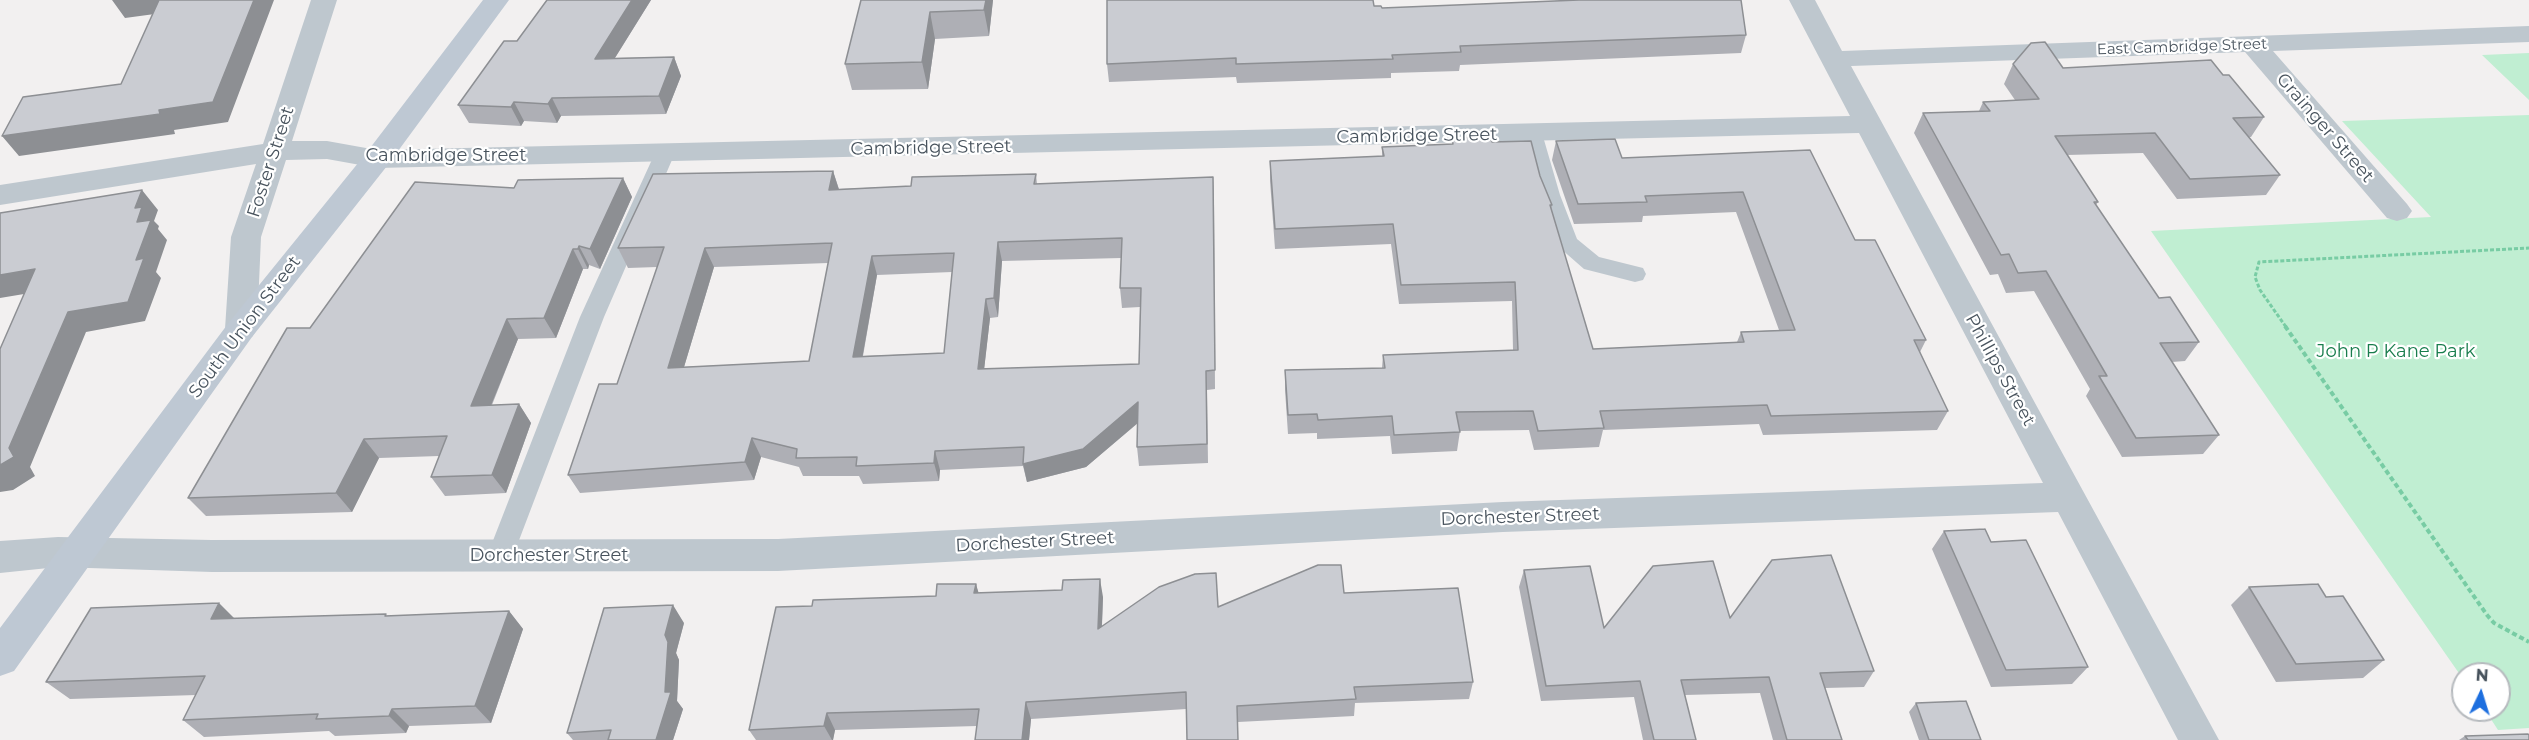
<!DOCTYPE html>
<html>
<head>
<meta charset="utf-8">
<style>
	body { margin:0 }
	#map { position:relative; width:2529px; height:740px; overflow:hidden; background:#f2f0f0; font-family:Montserrat,sans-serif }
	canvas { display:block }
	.north { position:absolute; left:2451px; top:662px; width:60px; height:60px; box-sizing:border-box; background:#fff; border:2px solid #b6babe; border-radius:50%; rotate:4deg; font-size:16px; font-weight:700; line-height:24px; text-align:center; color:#48535d }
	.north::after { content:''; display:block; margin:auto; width:21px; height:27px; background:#1d6fdf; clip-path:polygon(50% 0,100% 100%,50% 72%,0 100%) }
</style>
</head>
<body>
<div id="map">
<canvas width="2529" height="740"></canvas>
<div class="north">N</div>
</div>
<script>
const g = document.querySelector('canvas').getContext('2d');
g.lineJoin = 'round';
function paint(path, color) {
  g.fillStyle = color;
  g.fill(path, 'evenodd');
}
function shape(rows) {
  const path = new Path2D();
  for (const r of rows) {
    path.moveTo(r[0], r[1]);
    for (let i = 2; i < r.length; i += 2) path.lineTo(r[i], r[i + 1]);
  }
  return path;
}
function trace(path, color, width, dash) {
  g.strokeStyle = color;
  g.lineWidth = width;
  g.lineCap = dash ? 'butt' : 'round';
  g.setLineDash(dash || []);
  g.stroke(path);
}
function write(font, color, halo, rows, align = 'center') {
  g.font = font + ' Montserrat,sans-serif';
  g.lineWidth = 4.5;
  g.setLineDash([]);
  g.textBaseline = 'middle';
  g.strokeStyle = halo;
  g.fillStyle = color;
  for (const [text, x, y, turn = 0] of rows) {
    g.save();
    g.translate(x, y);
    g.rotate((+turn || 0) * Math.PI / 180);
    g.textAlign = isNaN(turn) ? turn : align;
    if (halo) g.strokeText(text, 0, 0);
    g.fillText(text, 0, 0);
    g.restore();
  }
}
const green = shape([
	[2529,53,2529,100,2482,55],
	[2529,115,2529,728,2498,730,2485,710,2499,710,2499,674,2463,674,2463,679,2151,231,2431,217,2342,121]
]);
const pathFar1 = shape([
	[2286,327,2260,290,2255,277,2259,262,2529,248]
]);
const path = shape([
	[2285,326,2487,615,2494,623,2529,642]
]);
const service = shape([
	[1532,126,1539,128,1542,133,1560,195,1577,239,1599,257,1643,268,1646,274,1643,280,1635,282,1584,269,1560,248,1538,195,1522,133,1525,128,1532,126],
	[665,146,672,148,675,153,604,317,513,556,509,564,500,567,491,564,487,556,580,317,655,153,658,148,665,146]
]);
const minor = shape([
	[311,0,337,0,292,141,327,141,377,150,1850,116,1789,0,1815,0,1842,51,2529,26,2529,42,2273,51,2407,204,2412,211,2407,218,2397,221,2387,218,2245,52,1851,66,2219,740,2178,740,2058,512,1503,532,778,571,212,572,58,567,0,573,0,541,58,537,212,540,778,539,1503,502,2043,483,1859,133,377,168,327,159,286,160,261,237,257,329,252,337,241,341,230,337,225,329,231,237,256,164,0,205,0,185,263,144,311,0]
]);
const secondary = shape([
	[483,0,509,0,387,166,252,337,14,671,0,676,0,628,230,321,367,152,483,0]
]);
const wall = shape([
	[547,0,651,0,615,58,674,57,681,76,666,114,561,116,557,123,524,121,521,126,469,123,458,105,517,41],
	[861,0,993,0,989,36,935,39,928,89,852,90,845,64],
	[1374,6,1382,8,1746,35,1741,53,1460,65,1459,71,1391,73,1391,78,1237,83,1236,77,1109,82,1107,64],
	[2013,64,2063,68,2223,75,2264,117,2251,137,2249,137,2280,175,2266,195,2177,199,2143,153,2067,155,2098,202,2096,205,2159,298,2199,342,2185,361,2172,362,2219,435,2203,454,2122,457,2086,396,2090,389,2034,291,2006,293,1998,274,1990,275,1914,133,1923,113,1979,111,1983,102,2015,100,2004,84],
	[1452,138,1492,142,1540,176,1552,205,1551,210,1593,349,1737,342,1741,332,1779,330,1736,212,1643,216,1642,222,1574,224,1552,160,1556,141,1622,158,1810,150,1855,240,1926,340,1920,352,1948,411,1937,430,1763,435,1759,424,1603,430,1599,447,1534,450,1529,430,1460,431,1457,451,1392,454,1390,436,1317,439,1317,433,1288,434,1285,390,1285,370,1382,368,1383,355,1513,350,1512,301,1399,304,1391,244,1275,249,1270,181,1270,161,1382,156,1382,147,1452,144],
	[833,171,839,189,911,186,1036,174,1037,184,1213,177,1215,389,1207,390,1208,463,1139,466,1137,447,1138,423,1086,467,1027,482,1023,466,940,470,939,481,863,484,859,476,803,476,799,467,761,457,754,480,580,493,568,475,617,384,657,267,628,268,618,248],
	[1121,258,1120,288,1122,308,1140,307,1139,364,984,369,990,318,998,317,1002,261],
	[828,263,809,361,684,367,714,267],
	[952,272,944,353,863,356,877,275],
	[623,178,632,197,600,269,589,265,588,269,583,269,556,338,518,339,492,405,519,404,531,423,506,493,445,496,431,477,439,456,379,458,352,512,206,516,188,498,310,328,514,188],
	[1944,531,1991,542,2088,667,2072,684,1991,687,1932,549],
	[1524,570,1604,628,1730,618,1874,671,1864,687,1825,688,1842,740,1773,740,1760,693,1685,695,1696,740,1643,740,1634,697,1541,701,1519,587],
	[976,584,978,593,1103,597,1102,626,1218,607,1344,593,1473,682,1469,699,1355,703,1354,716,1238,722,1186,709,1031,719,1029,740,975,740,977,726,835,730,833,740,756,740,749,730,812,606,936,596],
	[2249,587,2326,597,2384,660,2363,678,2276,682,2231,605],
	[509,611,523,629,491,723,409,726,406,733,335,736,329,731,204,737,183,720,196,695,70,699,46,682,234,618,387,616],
	[684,623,676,653,679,660,677,701,683,709,673,740,573,740,567,733],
	[1916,703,1981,740,1919,740,1909,712],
	[2465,736,2529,740,2459,740]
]);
const shadedWall = shape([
	[112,0,169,0,177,11,125,18],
	[254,0,274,0,228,122,174,130,175,134,19,156,2,136,159,110],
	[632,0,651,0,603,77,595,59],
	[986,0,993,0,989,36,984,10],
	[930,12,935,39,928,89,922,62],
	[674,57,681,76,666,114,659,96],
	[552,98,561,116,557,123,548,104],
	[514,102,524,121,521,126,511,107],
	[833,171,839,190,829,190],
	[1213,177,1214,197,1215,389,1215,370],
	[623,178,632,197,600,269,590,249],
	[142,190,158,210,154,221,159,226,158,229,167,240,156,272,161,278,145,321,86,332,30,467,35,476,13,490,0,492,0,465,9,448,68,312,136,260,137,222,135,208],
	[998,242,1002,261,998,317,994,298],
	[579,246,589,265,588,269,578,249],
	[705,248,714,267,678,387,668,368],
	[573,249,583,269,556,338,544,318],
	[872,256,877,275,859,376,853,357],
	[35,269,54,289,0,298,0,275],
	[986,299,990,318,982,388,978,369],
	[507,319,518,339,483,425,471,406],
	[1138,402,1140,421,1086,467,1027,482,1023,464],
	[519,404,531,423,506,493,492,475],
	[752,438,761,457,754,480,745,462],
	[364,439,379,458,352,512,336,493],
	[935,451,940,470,939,481,934,463],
	[1100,579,1103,597,1101,646,1098,629],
	[976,584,981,601,974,593],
	[219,603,238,622,211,619],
	[673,605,684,623,676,653,679,660,677,701,683,709,673,740,656,740,665,635],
	[509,611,523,629,491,723,475,706],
	[1026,702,1031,719,1029,740,1022,740],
	[392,709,409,726,406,733,389,716],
	[827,713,835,730,833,740,832,740,824,726]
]);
const building = shape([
	[159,0,254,0,213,102,159,110,160,114,2,136,23,97,121,84,159,0],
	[547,0,632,0,595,59,674,57,659,96,552,98,548,104,514,102,511,107,458,105,504,41,517,41,547,0],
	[861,0,986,0,984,10,930,12,922,62,845,64,861,0],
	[1107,0,1373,0,1374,6,1381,6,1382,8,1579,0,1741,0,1746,35,1460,46,1461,52,1392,55,1393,59,1236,64,1236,58,1107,64,1107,0],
	[2045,42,2063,68,2211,60,2223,75,2229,75,2264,117,2233,118,2280,175,2190,179,2155,133,2055,136,2098,202,2094,202,2159,298,2170,297,2199,342,2160,343,2219,435,2136,438,2099,376,2107,376,2046,271,2018,273,2009,254,2001,255,1923,113,1990,111,1983,102,2039,99,2013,64,2031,43,2045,42],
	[1490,137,1492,142,1531,141,1540,176,1552,205,1550,205,1593,349,1744,342,1741,332,1795,330,1743,192,1645,196,1647,202,1578,204,1556,141,1615,139,1622,158,1810,150,1855,240,1875,240,1926,340,1914,340,1948,411,1771,416,1767,405,1600,411,1604,428,1538,431,1533,411,1456,412,1460,432,1394,435,1392,416,1318,420,1317,414,1288,415,1285,370,1385,368,1383,355,1518,350,1515,282,1401,285,1393,224,1275,229,1270,161,1384,156,1382,147,1453,144,1452,138,1490,137],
	[833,171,829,190,911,186,912,177,1036,174,1034,184,1213,177,1215,370,1206,371,1207,444,1137,447,1138,402,1083,449,1023,464,1024,447,935,451,934,463,856,466,857,457,796,458,797,449,752,438,745,462,568,475,599,384,617,384,664,247,618,248,653,174,833,171],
	[1122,238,1120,288,1141,288,1139,364,978,369,986,299,994,298,998,242,1122,238],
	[832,243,809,361,668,368,705,248,832,243],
	[954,253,944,353,853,357,872,256,954,253],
	[623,178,590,249,579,246,578,249,573,249,544,318,507,319,471,406,519,404,492,475,431,477,447,436,364,439,336,493,188,498,287,328,310,328,415,182,514,188,518,180,623,178],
	[142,190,135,208,142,207,137,222,151,220,136,260,144,258,128,302,68,312,9,448,14,457,0,465,0,349,35,269,0,275,0,213,142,190],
	[1985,529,1991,542,2026,540,2088,667,2006,670,1944,531,1985,529],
	[1831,555,1874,671,1820,673,1842,740,1787,740,1769,677,1681,680,1696,740,1654,740,1640,681,1546,686,1524,570,1590,566,1604,628,1653,566,1713,561,1730,618,1772,560,1831,555],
	[1318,565,1341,565,1344,593,1458,588,1473,682,1354,687,1356,699,1237,706,1238,740,1187,740,1186,692,1026,702,1022,740,975,740,979,709,827,713,824,726,749,730,776,607,812,606,813,600,936,596,937,584,976,584,974,593,1062,590,1063,580,1100,579,1098,629,1159,587,1195,574,1216,573,1218,607,1318,565],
	[2318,584,2326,597,2343,596,2384,660,2296,664,2249,587,2318,584],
	[219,603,211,619,386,614,385,616,509,611,475,706,392,709,389,716,316,719,318,714,183,720,205,676,46,682,91,608,219,603],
	[673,605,665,635,668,642,665,692,671,692,656,740,608,740,611,730,567,733,604,608,673,605],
	[1966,701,1981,740,1929,740,1916,703,1966,701],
	[2528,734,2529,735,2529,740,2468,740,2465,736,2528,734]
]);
const farStreetnames = [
	["East Cambridge Street",2182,47,-2]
];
const streetNames = [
	["Grainger Street",2325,128,49],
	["Cambridge Street",1417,136,-1],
	["Cambridge Street",931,148,-1],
	["Cambridge Street",446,156],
	["Foster Street",271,162,-72],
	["South Union Street",245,327,-53],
	["Phillips Street",2000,370,61],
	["Dorchester Street",1520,517,-2],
	["Dorchester Street",1035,542,-3],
	["Dorchester Street",549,556]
];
const parkNames = [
	["John P Kane Park",2396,352]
];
paint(green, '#c0eed2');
trace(pathFar1, '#78cca4', 3, [4, 2]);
trace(path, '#78cca4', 4, [5, 3]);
paint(service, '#bec7ce');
paint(minor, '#bec7ce');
paint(secondary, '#bec8d3');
paint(wall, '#aeafb5');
paint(shadedWall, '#8d8f93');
paint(building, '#caccd2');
trace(building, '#8d8f93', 1.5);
write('15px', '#48535d', '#fff', farStreetnames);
write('18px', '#48535d', '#fff', streetNames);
write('18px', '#197d4d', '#fff', parkNames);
</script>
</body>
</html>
